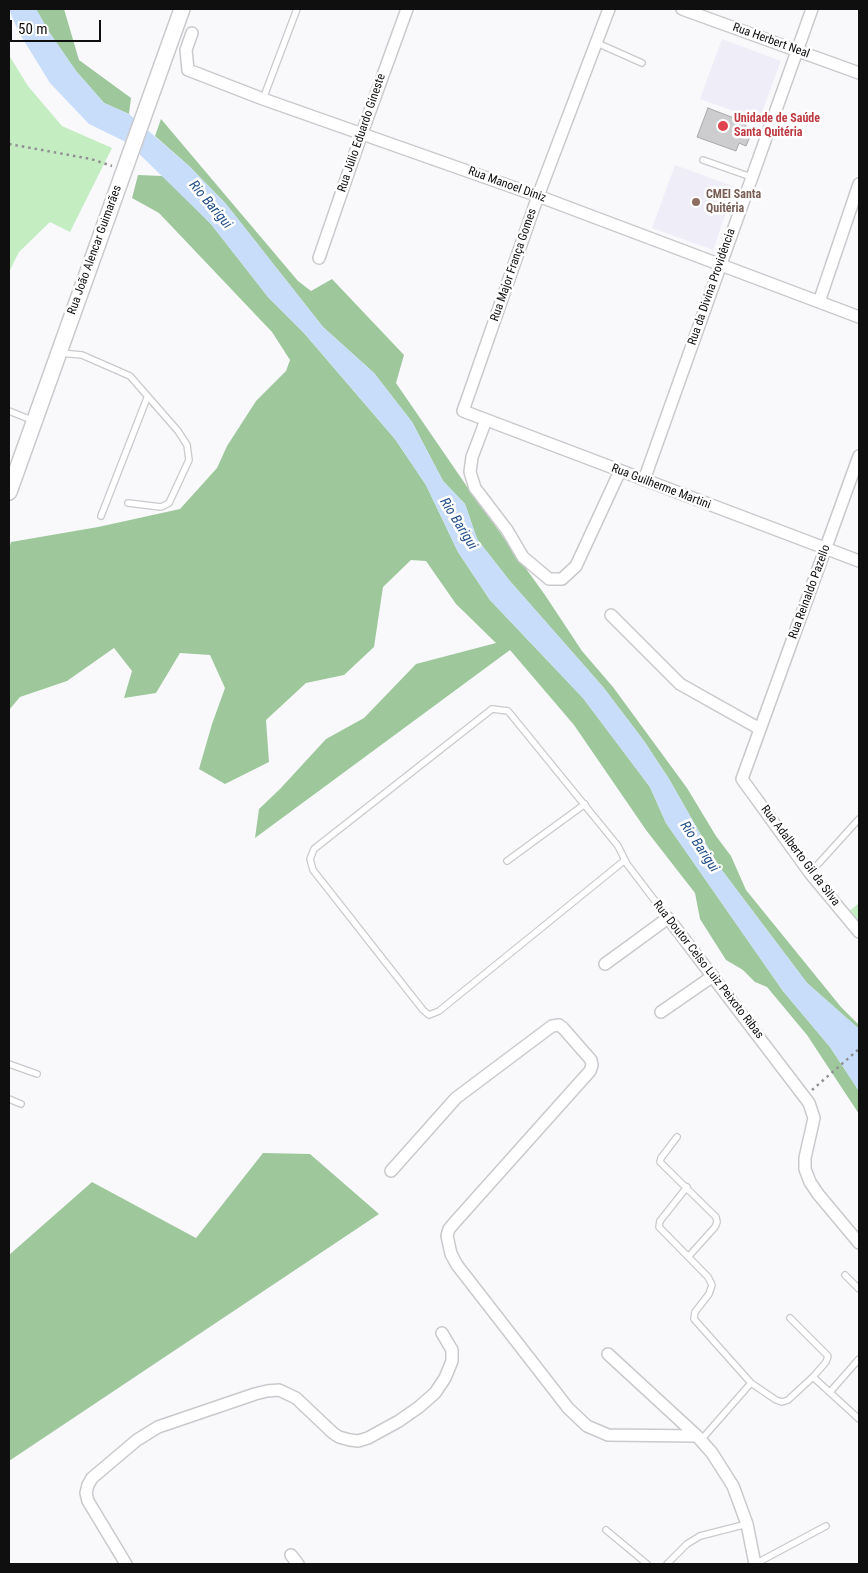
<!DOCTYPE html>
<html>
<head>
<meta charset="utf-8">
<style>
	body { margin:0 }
	#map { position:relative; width:868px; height:1573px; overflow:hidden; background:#f9f9fc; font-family:"Roboto Condensed",sans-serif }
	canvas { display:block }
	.frame { position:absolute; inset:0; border:10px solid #0f0f10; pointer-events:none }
	.scale { position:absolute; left:10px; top:20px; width:91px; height:22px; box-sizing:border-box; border:2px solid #0f0f10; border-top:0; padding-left:6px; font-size:15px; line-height:18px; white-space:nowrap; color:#0f0f10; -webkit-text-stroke:4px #fff; paint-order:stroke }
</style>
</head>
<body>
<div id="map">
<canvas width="868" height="1573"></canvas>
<div class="frame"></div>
<div class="scale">50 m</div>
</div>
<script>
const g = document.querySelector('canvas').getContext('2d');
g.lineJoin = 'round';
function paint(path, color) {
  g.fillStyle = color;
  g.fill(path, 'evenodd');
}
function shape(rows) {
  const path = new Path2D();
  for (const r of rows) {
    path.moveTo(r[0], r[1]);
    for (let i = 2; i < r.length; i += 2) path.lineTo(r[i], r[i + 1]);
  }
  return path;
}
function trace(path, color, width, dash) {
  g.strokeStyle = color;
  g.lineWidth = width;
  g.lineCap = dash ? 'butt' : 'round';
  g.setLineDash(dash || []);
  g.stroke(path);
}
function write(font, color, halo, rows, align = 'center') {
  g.font = font + ' "Roboto Condensed",sans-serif';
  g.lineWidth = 5;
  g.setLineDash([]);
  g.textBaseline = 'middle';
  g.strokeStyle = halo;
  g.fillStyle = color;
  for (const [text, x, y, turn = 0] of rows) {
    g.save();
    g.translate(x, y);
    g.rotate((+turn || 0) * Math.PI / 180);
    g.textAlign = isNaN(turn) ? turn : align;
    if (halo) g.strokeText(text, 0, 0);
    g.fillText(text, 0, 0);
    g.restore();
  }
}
const built = shape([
	[722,39,781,61,759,120,700,99],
	[675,165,735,187,713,250,652,228]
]);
const green = shape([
	[9,55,28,86,62,126,112,148,70,232,50,222,19,252,9,272],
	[859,903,859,922,848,912]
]);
const forest = shape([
	[36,9,64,9,79,60,131,98,129,114,104,103,76,71,49,32],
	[161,119,298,281,311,291,332,279,404,355,396,383,468,488,545,595,582,651,613,687,687,788,716,836,731,856,746,890,841,1007,859,1025,859,1029,807,983,718,865,669,779,644,741,603,687,509,580,477,539,465,504,443,481,412,422,374,373,323,327,226,204,189,166,155,136],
	[138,175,163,176,211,224,268,297,304,333,395,439,426,485,458,552,490,600,583,698,650,787,666,823,783,991,830,1047,859,1091,859,1114,807,1035,767,987,755,982,743,970,726,960,700,919,695,893,646,830,574,725,510,650,255,838,259,809,280,789,326,739,364,718,416,664,496,643,456,604,426,561,411,560,383,587,374,647,344,675,306,683,266,720,269,762,225,784,199,769,212,724,225,688,210,655,180,653,156,693,124,698,132,671,114,648,67,681,20,697,9,710,9,549,11,542,98,527,180,509,217,468,227,446,256,401,286,371,290,360,272,332,159,213,132,198],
	[263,1153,310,1154,379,1214,9,1461,9,1255,92,1182,196,1238]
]);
const water = shape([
	[9,9,36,9,49,32,76,71,104,103,129,114,189,166,226,204,323,327,374,373,412,422,443,481,465,504,477,539,509,580,603,687,644,741,669,779,718,865,807,983,859,1029,859,1091,830,1047,783,991,666,823,650,787,583,698,490,600,458,552,426,485,395,439,304,333,268,297,211,224,128,143,89,124,50,83,18,31]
]);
const building = shape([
	[708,108,747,123,744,129,752,132,746,146,739,143,736,151,697,137,708,108]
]);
const path = shape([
	[9,144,91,159,112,166],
	[812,1090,859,1049]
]);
const service = shape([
	[597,43,642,63],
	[263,99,297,9],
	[703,160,751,177],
	[60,353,82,355,130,376,178,431,187,445,189,460,169,503,161,507,128,503],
	[9,411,34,421],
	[101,516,147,398],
	[625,860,439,1011,429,1015,423,1010,313,870,310,859,314,849,492,709,508,711,618,846,627,864,668,918],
	[507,861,585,804],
	[810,873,859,819],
	[9,1064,37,1074],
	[9,1099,21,1104],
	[677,1137,661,1158,660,1162,716,1217,717,1222,715,1227,689,1256],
	[687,1187,660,1221,659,1227,708,1277,712,1285,709,1294,695,1312,694,1319,751,1383,776,1400,782,1402,788,1400,813,1377,826,1362,828,1356,790,1318],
	[845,1275,859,1289],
	[813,1377,859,1419],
	[830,1392,859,1359],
	[701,1440,751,1383],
	[606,1530,647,1564],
	[667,1564,687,1544,700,1536,747,1524],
	[755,1564,826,1526]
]);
const minor = shape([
	[609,9,538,196,463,411,859,561],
	[682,9,859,73],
	[192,33,186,50,188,70,196,73,263,99,538,196,859,317],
	[319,258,362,133,407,9],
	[819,302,859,184],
	[486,420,472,457,470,472,475,488,507,530,523,557,549,579,562,579,576,566,620,471],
	[859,456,742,779,810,873,859,932],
	[644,480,812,9],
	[611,615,680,684,760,729],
	[605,964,668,918,809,1103,814,1118,805,1158,805,1169,810,1182,818,1194,859,1243],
	[661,1012,713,976],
	[391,1171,456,1098,552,1026,559,1025,563,1028,591,1060,592,1065,590,1071,455,1222,449,1229,447,1236,451,1254,457,1265,568,1408,587,1426,608,1435,697,1436,712,1453,733,1486,747,1524,755,1564],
	[608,1354,697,1436],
	[291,1555,298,1564],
	[126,1564,88,1501,86,1493,88,1485,92,1478,137,1440,158,1427,255,1394,267,1391,279,1390,296,1398,333,1433,339,1437,350,1440,358,1441,368,1438,399,1421,419,1407,435,1393,445,1378,452,1361,452,1350,442,1333]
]);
const secondary = shape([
	[9,492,182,9]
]);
const markers = [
	[723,126,6,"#e0444e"],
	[696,202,5,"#8d6e63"]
];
const streetNames = [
	["Rua Herbert Neal",771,41,20],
	["Rua Júlio Eduardo Gineste",362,133,-71],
	["Rua Manoel Diniz",507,185,20],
	["Rua João Alencar Guimarães",95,250,-70],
	["Rua Major França Gomes",514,265,-71],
	["Rua da Divina Providência",712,287,-71],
	["Rua Guilherme Martini",661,487,21],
	["Rua Reinaldo Pazello",810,592,-70],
	["Rua Adalberto Gil da Silva",800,856,53],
	["Rua Doutor Celso Luiz Peixoto Ribas",708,970,52]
];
const healthNames = [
	["Unidade de Saúde",734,119],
	["Santa Quitéria",734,133]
];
const educationNames = [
	["CMEI Santa",706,195],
	["Quitéria",706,209]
];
const waterNames = [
	["Rio Barigui",210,205,50],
	["Rio Barigui",458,524,58],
	["Rio Barigui",699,847,56]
];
paint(built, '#eeedf8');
paint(green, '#c4edc2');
paint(forest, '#9ec89c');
paint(water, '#c8ddfa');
paint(building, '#cdcdd0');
trace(building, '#a8a8ab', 1);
trace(service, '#cacacd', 8);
trace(minor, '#cacacd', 14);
trace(secondary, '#cacacd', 18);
trace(path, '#909092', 2.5, [2.5, 4]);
trace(service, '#fff', 5.5);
trace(minor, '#fff', 11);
trace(secondary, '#fff', 15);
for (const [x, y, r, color] of markers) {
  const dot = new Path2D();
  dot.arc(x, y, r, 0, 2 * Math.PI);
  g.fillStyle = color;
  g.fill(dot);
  trace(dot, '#fff', 2);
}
write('12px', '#0f0f10', '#fff', streetNames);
write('bold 12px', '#be3a42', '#fff', healthNames, 'left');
write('bold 12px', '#785e54', '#fff', educationNames, 'left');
write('italic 14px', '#245089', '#fff', waterNames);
</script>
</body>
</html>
